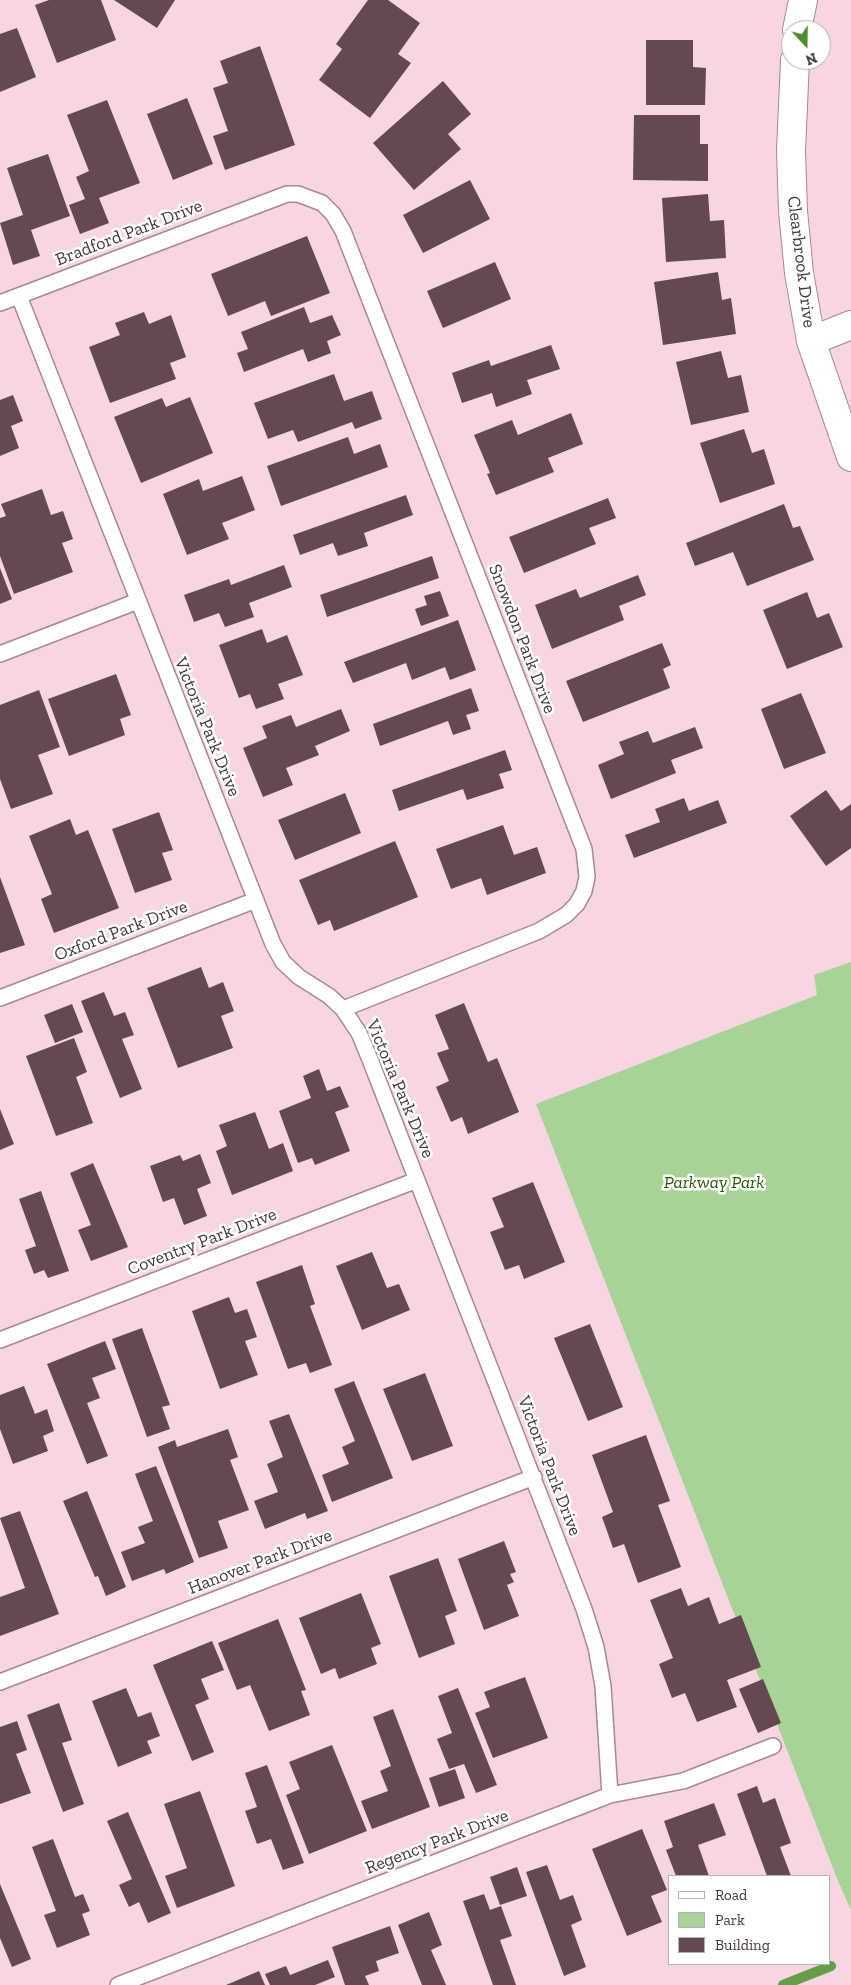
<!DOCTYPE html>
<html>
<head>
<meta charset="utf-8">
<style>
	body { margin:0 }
	#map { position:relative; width:851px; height:1985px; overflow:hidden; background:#f8d5e2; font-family:"Zilla Slab",serif }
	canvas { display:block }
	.legend { position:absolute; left:668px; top:1875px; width:162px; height:90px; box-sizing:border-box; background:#fff; border:1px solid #b4afb1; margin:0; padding:6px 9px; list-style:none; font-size:15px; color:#43363b }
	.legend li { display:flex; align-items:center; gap:10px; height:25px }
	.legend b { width:25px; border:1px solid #b4afb1 }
	.north { position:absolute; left:781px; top:20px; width:50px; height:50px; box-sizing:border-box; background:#fff; border:1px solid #b4afb1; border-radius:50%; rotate:159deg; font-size:14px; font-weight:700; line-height:20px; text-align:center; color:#43363b }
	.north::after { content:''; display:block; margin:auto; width:18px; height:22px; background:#4d8d2f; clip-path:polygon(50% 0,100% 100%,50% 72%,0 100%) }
</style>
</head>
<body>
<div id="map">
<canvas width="851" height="1985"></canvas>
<ul class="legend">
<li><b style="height:6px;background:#fff"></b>Road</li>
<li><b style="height:14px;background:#a7d496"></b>Park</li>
<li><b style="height:14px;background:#644853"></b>Building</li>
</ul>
<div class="north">N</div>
</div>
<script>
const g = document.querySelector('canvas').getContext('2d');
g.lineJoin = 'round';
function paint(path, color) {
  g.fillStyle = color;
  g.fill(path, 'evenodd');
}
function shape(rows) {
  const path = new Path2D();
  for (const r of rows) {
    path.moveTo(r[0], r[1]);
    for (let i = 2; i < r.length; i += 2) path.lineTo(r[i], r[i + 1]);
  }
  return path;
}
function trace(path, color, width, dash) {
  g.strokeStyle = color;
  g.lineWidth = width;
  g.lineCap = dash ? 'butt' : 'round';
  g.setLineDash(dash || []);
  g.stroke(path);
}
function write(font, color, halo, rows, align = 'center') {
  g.font = font + ' "Zilla Slab",serif';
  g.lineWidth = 5;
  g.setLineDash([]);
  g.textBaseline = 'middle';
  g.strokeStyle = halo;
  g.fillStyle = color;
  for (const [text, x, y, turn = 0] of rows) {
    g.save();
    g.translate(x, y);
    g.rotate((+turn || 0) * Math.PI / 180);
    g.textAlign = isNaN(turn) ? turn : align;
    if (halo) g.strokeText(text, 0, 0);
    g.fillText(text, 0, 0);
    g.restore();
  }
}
const green = shape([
	[851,962,851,1910,838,1881,536,1104,817,995,814,975]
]);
const stream = shape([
	[783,1985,831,1966]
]);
const building = shape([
	[49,0,101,0,116,40,57,63,35,5],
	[114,0,175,0,157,28],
	[368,0,388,0,420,23,398,54,411,63,370,118,319,80,342,49,336,44],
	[17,28,36,77,0,92,0,34],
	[646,40,693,40,693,67,706,68,705,105,646,105],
	[260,46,295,145,225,170,213,136,228,131,213,88,228,83,220,61],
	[443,81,471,114,448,134,461,149,414,190,373,143],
	[187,98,213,164,173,180,147,114],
	[107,100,140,183,99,198,109,223,80,234,69,205,85,199,76,177,89,171,67,115],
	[634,115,700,115,700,144,708,144,708,181,633,180],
	[48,154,70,216,31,230,40,256,13,265,0,223,23,215,7,168],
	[470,180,490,219,423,253,403,215],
	[708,194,710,221,724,220,726,258,666,262,662,198],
	[307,236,330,293,271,316,265,301,228,316,211,274],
	[495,262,511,299,443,328,427,291],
	[718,272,722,300,731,298,736,334,663,345,654,282],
	[304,307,310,323,332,315,341,335,327,341,331,353,308,362,303,349,244,372,237,353,248,349,241,332],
	[144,312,149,324,171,315,186,357,170,363,176,379,110,403,89,347,120,335,115,323],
	[551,345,560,369,527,380,532,394,496,407,492,393,462,403,452,373,489,360,491,366],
	[721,351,728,378,741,375,749,412,691,425,676,362],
	[334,374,344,401,372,391,382,419,355,429,352,422,298,442,293,430,268,439,254,403],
	[13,395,23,421,11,426,19,448,0,456,0,400],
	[190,397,213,453,141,483,114,417,162,398,166,407],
	[571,413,583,444,548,458,554,472,496,495,487,474,490,473,474,435,512,420,518,435],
	[744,429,752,453,764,449,775,484,720,503,700,443],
	[348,437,354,454,380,444,388,467,281,506,267,466],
	[242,476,255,510,222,523,229,539,187,555,163,494,199,479,203,491],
	[42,489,51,515,63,511,73,539,62,543,73,572,14,594,0,556,0,518,6,516,1,504],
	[406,495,413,515,364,533,368,546,338,556,333,543,300,555,293,535],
	[608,498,616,518,589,528,596,544,524,573,509,537],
	[784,504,793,528,800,526,814,560,747,586,733,552,695,566,686,543],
	[432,556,439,578,327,617,320,595],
	[284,565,292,587,249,603,254,617,225,627,219,613,194,622,184,595,229,579,231,585],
	[0,568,12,599,0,604],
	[638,575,646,595,619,606,624,620,552,649,535,605,576,589,580,598],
	[440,591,449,616,421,626,415,609,427,605,424,596],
	[807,592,817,618,829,613,843,647,787,669,763,610],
	[458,620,476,670,450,680,445,667,412,680,406,663,353,683,344,662],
	[262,629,267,643,287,635,303,675,278,684,284,699,256,709,250,694,239,698,219,645],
	[662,643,671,665,663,669,670,688,583,722,566,681],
	[116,674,131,715,120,719,125,735,69,756,48,699],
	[471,688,479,711,466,715,471,729,453,735,448,721,380,746,373,724],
	[39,690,60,747,38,755,53,794,11,809,0,779,0,705],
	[801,693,826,753,784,769,761,709],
	[341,709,350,731,315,746,319,755,286,768,293,785,263,797,243,748,267,738,262,726,291,715,296,727],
	[695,727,703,748,671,760,676,773,611,799,598,765,624,754,619,742,648,731,653,743],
	[505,750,512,770,499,774,504,788,467,800,463,789,399,811,392,790],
	[826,790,841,811,851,804,851,848,826,866,790,816],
	[345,793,361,833,295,860,278,820],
	[684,798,689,811,718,800,727,823,634,858,625,835,660,822,655,809],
	[159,812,173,850,162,853,172,880,135,893,112,829],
	[70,819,76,835,88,830,119,908,54,933,41,899,52,894,29,836],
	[503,825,514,855,537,847,546,873,487,895,481,878,451,889,436,849],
	[395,841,418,897,334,931,330,920,318,925,299,880],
	[0,877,25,945,0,953],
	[201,967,209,988,223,982,234,1011,221,1016,233,1048,178,1068,147,988],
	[104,992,114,1016,125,1012,134,1035,122,1039,142,1089,120,1098,81,1001],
	[464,1003,488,1062,497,1058,519,1112,468,1134,462,1117,451,1122,436,1087,449,1081,437,1053,449,1049,435,1015],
	[72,1004,83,1032,55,1043,44,1015],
	[74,1038,87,1072,76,1077,93,1123,56,1136,26,1056],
	[319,1069,327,1091,340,1086,349,1107,335,1112,350,1151,315,1165,312,1158,298,1163,279,1111,311,1098,303,1076],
	[0,1109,14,1144,0,1150],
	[255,1112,269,1149,283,1143,293,1171,232,1195,216,1151,227,1146,219,1125],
	[200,1154,211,1183,197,1189,207,1216,184,1225,174,1198,163,1202,150,1166,180,1155,183,1161],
	[93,1163,128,1247,91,1261,78,1230,91,1225,70,1173],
	[533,1182,565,1262,524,1279,519,1265,505,1270,490,1232,504,1227,492,1198],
	[41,1191,69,1271,48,1278,44,1270,34,1274,25,1250,36,1246,19,1199],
	[372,1252,387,1288,399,1284,410,1310,362,1330,336,1266],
	[302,1265,315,1304,310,1306,332,1365,310,1373,306,1363,288,1369,256,1282],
	[229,1297,235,1313,247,1309,257,1337,245,1341,258,1375,220,1389,192,1311],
	[590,1324,623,1407,588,1421,554,1338],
	[142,1328,170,1405,162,1407,170,1429,147,1437,112,1339],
	[105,1341,116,1369,92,1378,100,1398,87,1403,108,1456,87,1464,47,1364],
	[425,1373,453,1446,412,1461,383,1389],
	[354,1381,393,1478,332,1502,322,1475,349,1464,342,1447,355,1441,334,1389],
	[24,1386,35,1414,47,1409,54,1431,43,1436,48,1451,13,1464,0,1429,0,1395],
	[289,1414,328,1511,307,1519,305,1513,265,1529,254,1501,278,1492,267,1464,283,1457,269,1421],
	[228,1429,238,1457,230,1460,249,1510,218,1521,228,1548,199,1558,158,1447,175,1440,177,1447],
	[646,1435,670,1501,658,1505,681,1567,638,1583,624,1544,613,1548,602,1517,613,1512,592,1455],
	[156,1466,194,1562,166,1574,164,1569,132,1581,121,1552,145,1543,138,1527,153,1521,135,1474],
	[87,1491,126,1587,106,1596,98,1576,95,1577,63,1501],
	[20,1511,59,1614,0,1636,0,1597,25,1588,0,1518],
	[504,1541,516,1572,510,1574,514,1582,507,1585,519,1616,484,1630,458,1559],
	[438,1558,457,1611,445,1616,455,1644,419,1658,389,1576],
	[681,1588,688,1606,709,1597,719,1624,741,1615,761,1667,727,1680,737,1707,697,1722,685,1693,672,1698,659,1664,673,1658,650,1600],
	[361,1593,381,1644,371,1648,377,1664,339,1679,335,1668,321,1674,299,1618],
	[278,1619,306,1690,301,1691,310,1715,269,1731,250,1685,237,1690,218,1643],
	[212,1641,224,1670,201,1679,209,1699,195,1705,214,1752,192,1761,153,1665],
	[525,1677,548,1738,493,1758,475,1713,490,1707,484,1692],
	[763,1679,781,1723,758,1733,739,1689],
	[126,1688,138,1717,151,1712,160,1736,147,1741,152,1753,118,1767,92,1701],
	[458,1688,497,1785,476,1793,464,1764,449,1769,437,1739,452,1733,438,1696],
	[59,1703,72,1740,62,1743,84,1804,63,1812,27,1715],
	[393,1709,430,1807,372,1829,361,1801,388,1791,380,1771,391,1766,373,1717],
	[17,1721,27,1750,16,1754,31,1793,0,1804,0,1727],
	[332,1745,367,1831,309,1854,286,1795,300,1789,289,1762],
	[267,1765,304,1863,283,1870,271,1839,257,1844,245,1811,257,1807,245,1773],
	[455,1769,465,1798,439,1807,429,1778],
	[757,1786,763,1803,775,1798,791,1843,780,1847,791,1876,767,1876,737,1794],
	[200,1791,235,1886,177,1908,165,1876,187,1868,164,1804],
	[714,1803,726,1835,698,1845,709,1876,676,1876,666,1850,673,1847,664,1821],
	[128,1812,171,1913,148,1923,139,1902,129,1907,119,1885,132,1879,107,1821],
	[642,1829,667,1890,651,1896,662,1922,627,1936,592,1849],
	[53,1839,75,1897,83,1894,90,1911,82,1914,90,1935,57,1948,44,1915,56,1911,32,1847],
	[547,1865,560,1900,573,1895,582,1920,571,1925,586,1967,564,1976,526,1872],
	[517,1867,527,1896,500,1905,490,1877],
	[0,1884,31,1959,12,1967,0,1938],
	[484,1894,490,1910,501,1906,512,1936,500,1940,516,1985,493,1985,463,1901],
	[429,1912,442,1945,431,1950,446,1985,422,1985,398,1925],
	[390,1926,399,1953,376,1961,379,1971,365,1976,369,1985,345,1985,332,1947],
	[328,1960,335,1977,315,1985,270,1985,265,1974,286,1966,290,1975],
	[259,1971,265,1985,226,1985]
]);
const service = shape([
	[19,296,273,944,283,962,299,977,329,996,343,1009,359,1033,369,1057,584,1609,596,1647,603,1686,610,1795],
	[0,303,287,194,298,194,322,203,333,214,343,231,584,849,587,877,584,891,577,904,566,915,539,931,343,1009],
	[0,654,138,601],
	[0,998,256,900],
	[0,1340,417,1180],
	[0,1682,534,1477],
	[118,1985,610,1795,683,1781,773,1746]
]);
const minor = shape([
	[797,30,803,0],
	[795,60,791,151,793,211,799,273,811,341,851,457],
	[811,341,851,325]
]);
const streetNames = [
	["Bradford Park Drive",129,233,-21],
	["Clearbrook Drive",801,262,83],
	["Snowdon Park Drive",522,639,69],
	["Victoria Park Drive",207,727,68],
	["Oxford Park Drive",121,931,-21],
	["Victoria Park Drive",400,1089,67],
	["Coventry Park Drive",202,1242,-21],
	["Victoria Park Drive",549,1466,69],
	["Hanover Park Drive",260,1562,-21],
	["Regency Park Drive",437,1842,-21]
];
const parkNames = [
	["Parkway Park",714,1183]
];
paint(green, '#a7d496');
trace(stream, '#649e4c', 10);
paint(building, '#644853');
trace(service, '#a78894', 18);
trace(minor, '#a78894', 30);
trace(service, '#fff', 15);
trace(minor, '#fff', 28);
write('18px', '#43363b', '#fff', streetNames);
write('italic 18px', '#245b00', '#fff', parkNames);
</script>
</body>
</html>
